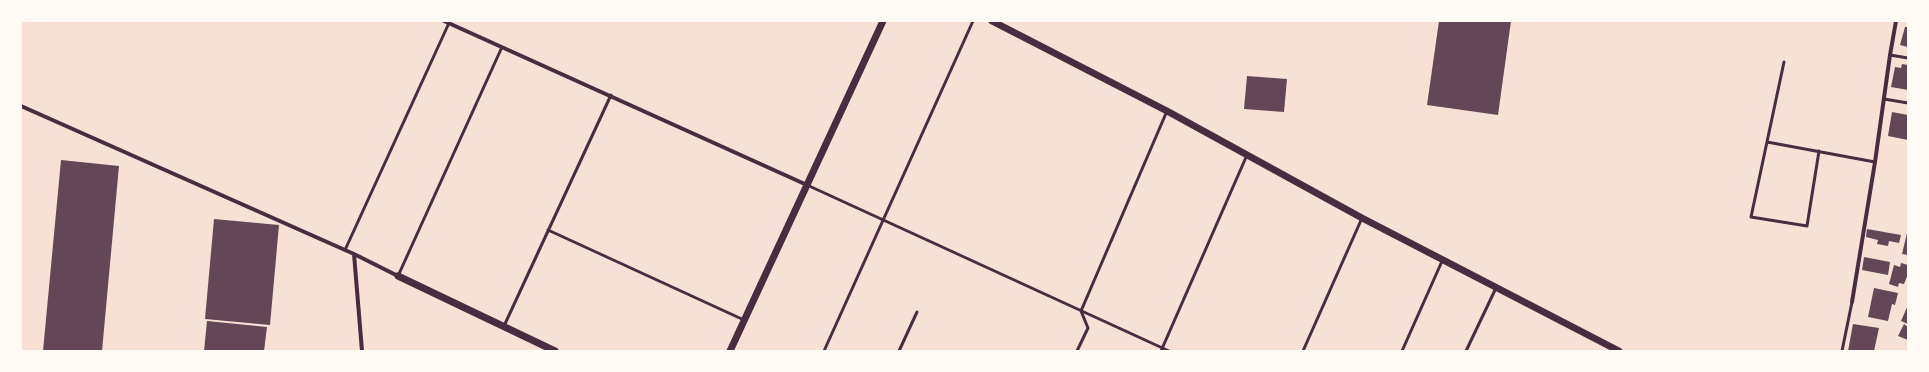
<!DOCTYPE html>
<html>
<head>
<meta charset="utf-8">
<style>
	body { margin:0 }
	#map { position:relative; width:1929px; height:372px; overflow:hidden; background:#f7e1d7; font-family:"Source Sans 3",sans-serif }
	canvas { display:block }
	.frame { position:absolute; inset:0; border:22px solid #fffaf5; pointer-events:none }
</style>
</head>
<body>
<div id="map">
<canvas width="1929" height="372"></canvas>
<div class="frame"></div>
</div>
<script>
const g = document.querySelector('canvas').getContext('2d');
g.lineJoin = 'round';
function paint(path, color) {
  g.fillStyle = color;
  g.fill(path, 'evenodd');
}
function shape(rows) {
  const path = new Path2D();
  for (const r of rows) {
    path.moveTo(r[0], r[1]);
    for (let i = 2; i < r.length; i += 2) path.lineTo(r[i], r[i + 1]);
  }
  return path;
}
function trace(path, color, width, dash) {
  g.strokeStyle = color;
  g.lineWidth = width;
  g.lineCap = dash ? 'butt' : 'round';
  g.setLineDash(dash || []);
  g.stroke(path);
}
const building = shape([
	[1439,21,1511,21,1498,115,1427,105],
	[1905,27,1908,27,1908,47,1900,45],
	[1902,64,1908,65,1908,90,1891,87,1895,67,1901,68],
	[1247,76,1287,79,1284,112,1244,109],
	[1892,112,1908,115,1908,140,1888,136],
	[61,160,119,166,102,351,43,351],
	[214,219,279,225,270,325,205,319],
	[1867,229,1901,235,1899,243,1889,241,1888,246,1877,244,1878,240,1866,237],
	[1907,233,1908,233,1908,255,1902,254],
	[1864,257,1890,262,1888,275,1862,270],
	[1901,263,1908,265,1908,274,1904,284,1899,283,1898,287,1889,284,1894,265,1900,267],
	[1874,288,1898,293,1895,305,1892,304,1888,321,1868,317],
	[1908,305,1908,324,1901,321],
	[207,321,267,327,264,351,204,351],
	[1853,324,1879,328,1874,351,1848,351],
	[1904,324,1908,327,1908,340,1898,336]
]);
const service = shape([
	[1890,55,1908,58],
	[1784,62,1751,217,1807,226,1819,151],
	[1884,99,1908,103],
	[1767,142,1875,162],
	[807,185,1169,351],
	[548,230,744,320],
	[345,250,449,23],
	[398,276,502,47],
	[504,326,611,95],
	[824,351,973,21],
	[899,351,917,312],
	[1077,351,1088,328,1081,311,1167,111],
	[1161,351,1247,155],
	[1303,351,1362,218],
	[1402,351,1443,259],
	[1466,351,1496,288],
	[1842,351,1852,302]
]);
const minor = shape([
	[444,21,807,185],
	[21,106,354,254,398,276],
	[354,254,362,351],
	[1852,302,1875,162,1890,55,1896,21]
]);
const tertiary = shape([
	[992,21,1167,111,1362,218,1619,351],
	[398,276,555,351],
	[730,351,883,21]
]);
paint(building, '#644757');
trace(service, '#4a2c40', 3);
trace(minor, '#4a2c40', 4);
trace(tertiary, '#4a2c40', 7);
</script>
</body>
</html>
